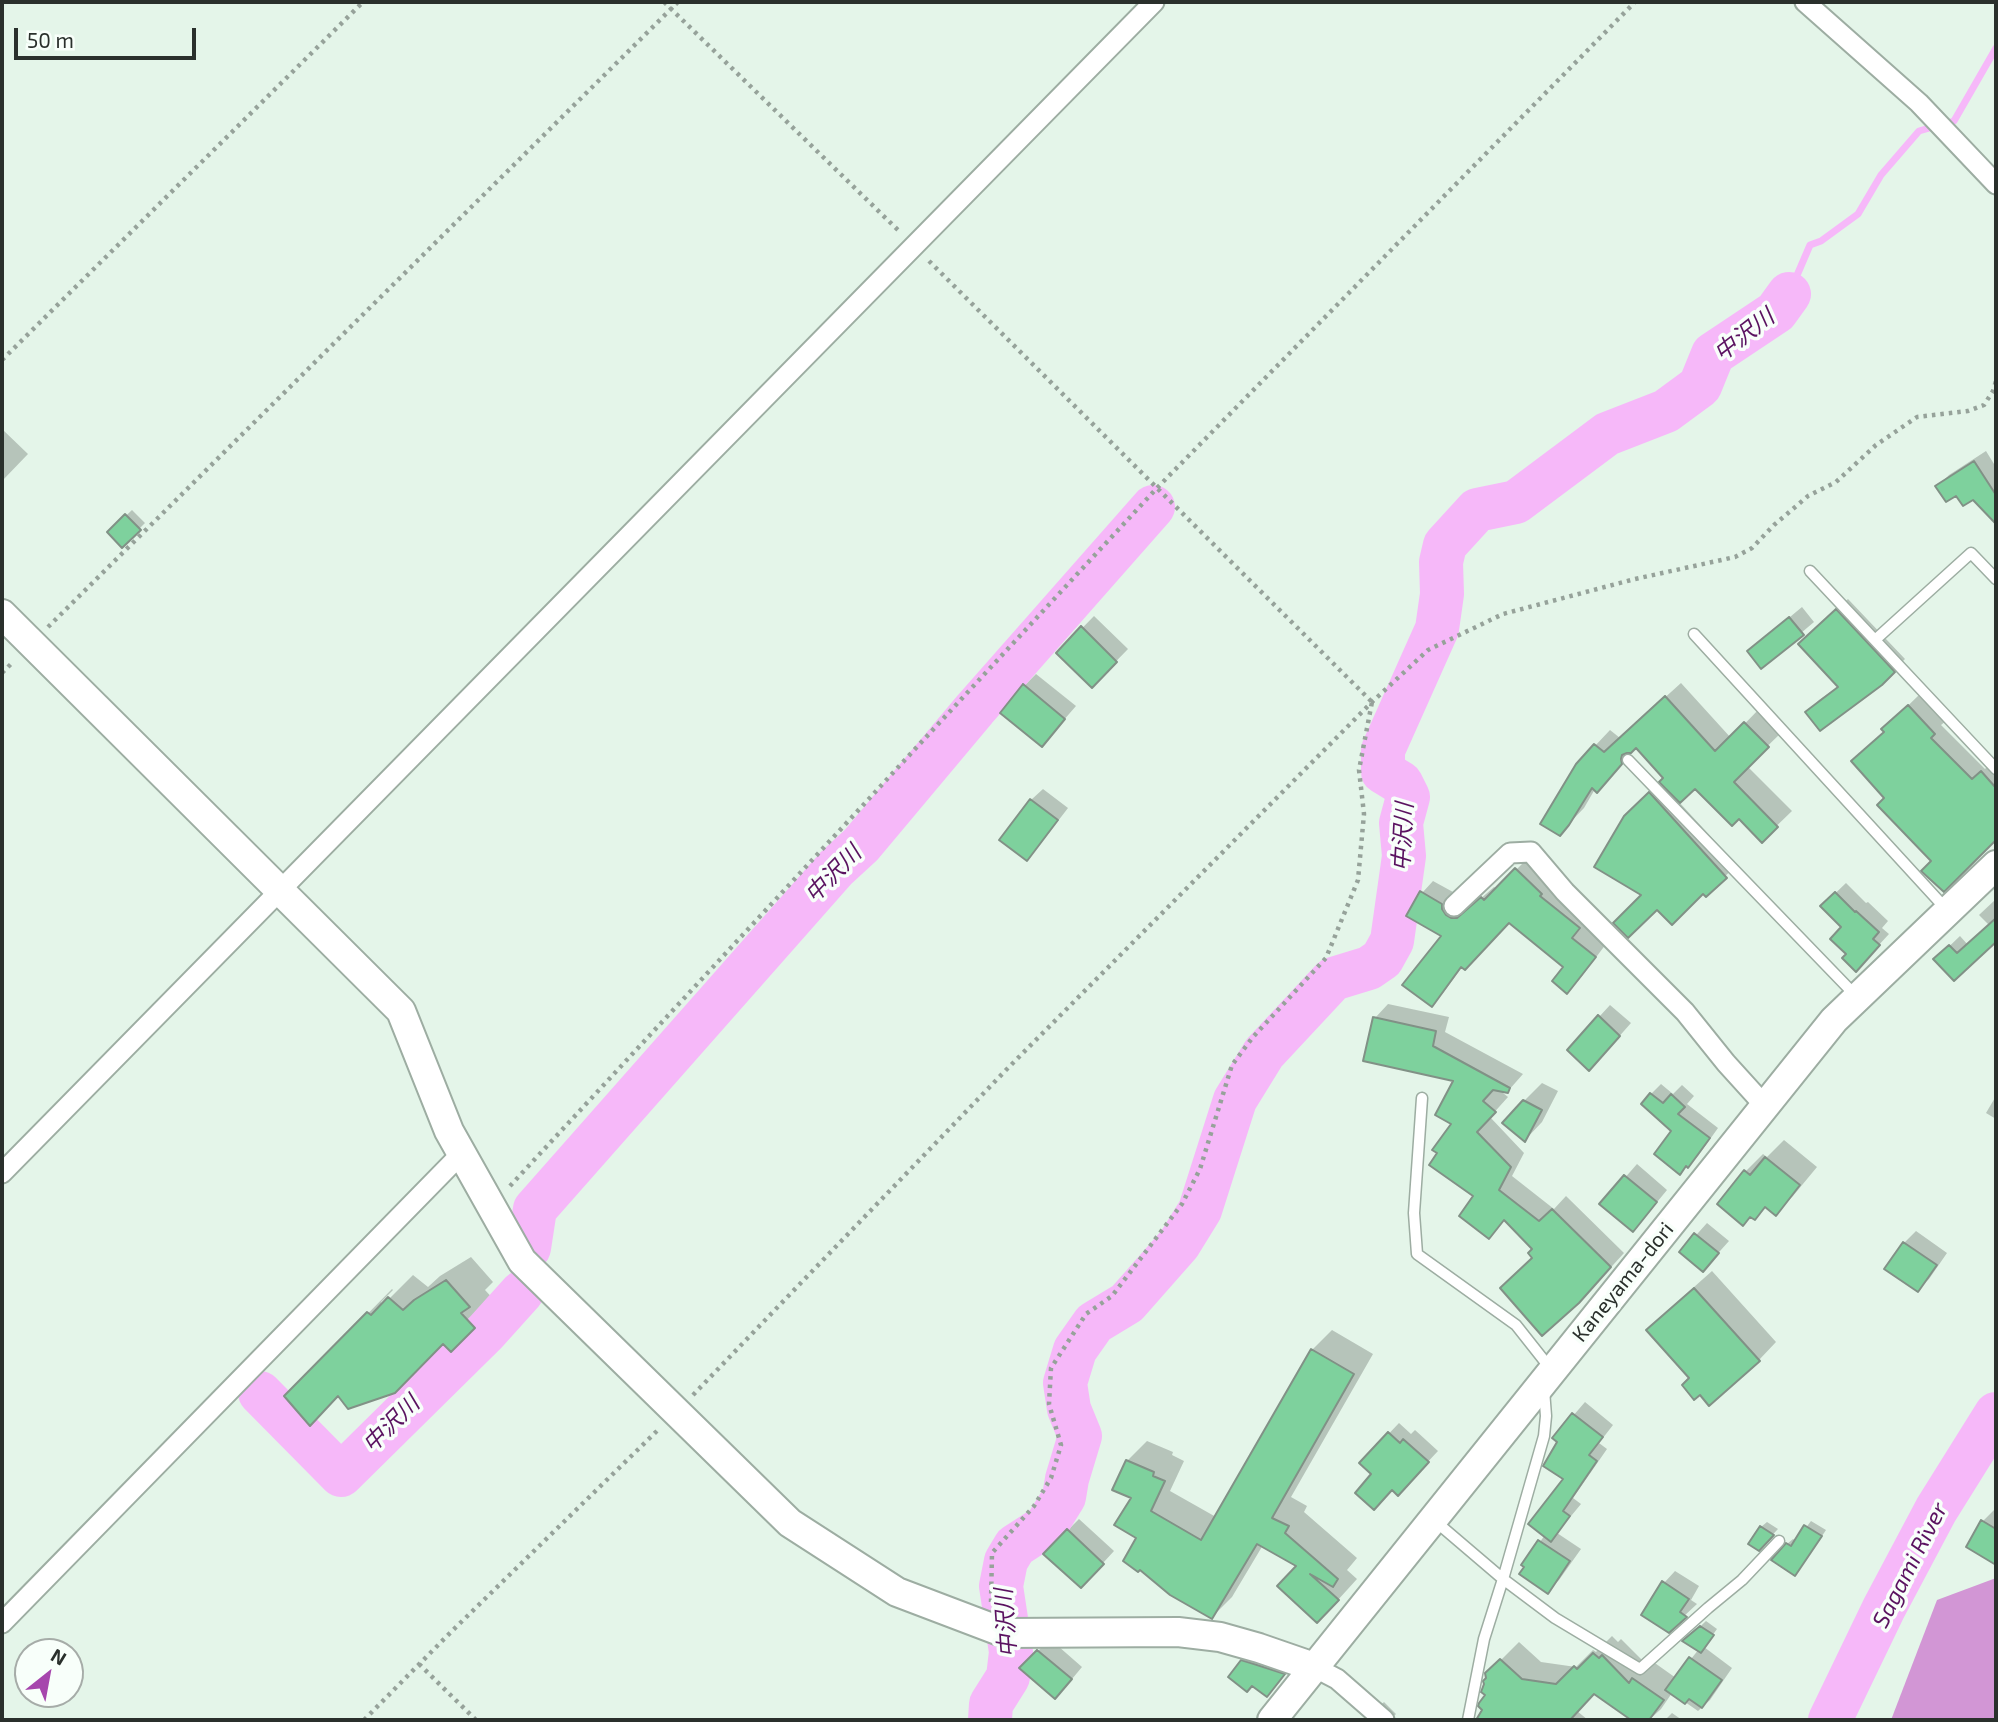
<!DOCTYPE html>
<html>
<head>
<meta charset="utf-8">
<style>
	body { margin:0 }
	#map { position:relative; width:1998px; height:1722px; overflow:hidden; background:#e4f5e9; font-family:"Exo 2",sans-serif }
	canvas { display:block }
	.frame { position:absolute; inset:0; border:4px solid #2a302c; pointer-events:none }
	.north { position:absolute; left:14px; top:1638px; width:70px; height:70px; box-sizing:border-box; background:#f8fffa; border:2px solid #a6aca8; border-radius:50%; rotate:31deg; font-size:19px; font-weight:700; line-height:28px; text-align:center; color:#2a302c }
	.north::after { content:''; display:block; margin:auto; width:24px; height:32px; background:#a646ad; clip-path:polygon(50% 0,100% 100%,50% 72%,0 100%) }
	.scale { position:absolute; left:14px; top:28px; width:182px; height:32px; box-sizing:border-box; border:4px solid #2a302c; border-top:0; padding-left:9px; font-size:21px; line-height:24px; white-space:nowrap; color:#2a302c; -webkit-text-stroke:5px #f8fffa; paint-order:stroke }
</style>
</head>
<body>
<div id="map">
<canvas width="1998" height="1722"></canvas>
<div class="frame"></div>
<div class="north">N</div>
<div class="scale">50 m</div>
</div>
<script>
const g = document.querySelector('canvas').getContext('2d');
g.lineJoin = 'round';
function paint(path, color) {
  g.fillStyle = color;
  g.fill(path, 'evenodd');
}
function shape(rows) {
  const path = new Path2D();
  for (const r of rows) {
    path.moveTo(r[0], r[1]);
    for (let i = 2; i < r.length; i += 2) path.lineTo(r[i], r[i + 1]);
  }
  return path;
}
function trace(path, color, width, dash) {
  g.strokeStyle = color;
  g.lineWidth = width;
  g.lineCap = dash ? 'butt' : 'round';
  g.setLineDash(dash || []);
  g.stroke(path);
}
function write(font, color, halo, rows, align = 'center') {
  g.font = font + ' "Exo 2","Noto Sans JP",sans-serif';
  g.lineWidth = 7;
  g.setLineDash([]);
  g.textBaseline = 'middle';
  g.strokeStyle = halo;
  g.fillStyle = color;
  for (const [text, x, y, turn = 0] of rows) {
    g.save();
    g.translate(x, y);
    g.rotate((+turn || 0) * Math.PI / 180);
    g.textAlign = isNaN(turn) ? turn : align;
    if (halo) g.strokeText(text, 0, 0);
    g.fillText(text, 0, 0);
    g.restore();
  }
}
const forest = shape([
	[1996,1578,1996,1720,1891,1720,1937,1600]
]);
const shadow = shape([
	[2,429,28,454,2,481],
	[1986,451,1994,464,1996,462,1996,521,1973,498,1938,486,1949,475],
	[132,510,145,523,122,546,109,532],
	[1848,599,1905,659,1881,683,1808,712,1819,700,1839,686,1812,632],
	[1802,607,1814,622,1762,666,1749,651],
	[1094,616,1128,649,1092,686,1058,653],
	[1036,674,1076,706,1042,745,1024,686],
	[1681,683,1731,738,1760,708,1783,731,1747,766,1792,811,1762,840,1739,817,1696,787,1679,802,1737,865,1706,894,1703,892,1657,907,1644,895,1637,805,1666,778,1637,746,1612,776,1595,789,1584,808,1559,834,1577,765,1610,730,1620,738],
	[1920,694,1946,721,1941,725,1985,769,1989,765,1996,771,1995,844,1993,842,1934,861,1886,798,1885,731,1884,729],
	[1043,789,1068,808,1038,847,1027,859,1031,800],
	[1528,858,1590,916,1582,925,1606,944,1579,980,1567,991,1565,966,1509,921,1463,966,1443,993,1431,1005,1444,935,1422,893,1433,881,1453,892,1453,897,1463,907,1471,907,1494,887,1497,889],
	[1846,883,1866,903,1868,902,1888,921,1882,928,1889,934,1866,959,1849,954,1843,927,1822,906],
	[1996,899,1996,943,1995,941,1954,978,1936,959,1960,936,1968,945,1989,925,1979,915],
	[1388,1004,1449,1017,1445,1032,1523,1074,1508,1091,1498,1089,1508,1097,1490,1117,1524,1153,1512,1176,1554,1209,1566,1196,1624,1253,1593,1287,1534,1257,1535,1249,1505,1219,1489,1237,1454,1123,1455,1080,1375,1018],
	[1610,1005,1631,1023,1601,1057,1599,1017],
	[1542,1083,1558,1091,1542,1122,1525,1140,1524,1101],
	[1661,1084,1673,1094,1682,1085,1694,1096,1687,1104,1718,1128,1698,1156,1688,1165,1673,1131,1651,1094],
	[1996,1096,1996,1119,1986,1113],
	[1784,1140,1817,1167,1793,1196,1775,1214,1766,1206,1755,1218,1745,1172,1763,1154,1767,1157],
	[1637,1164,1667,1190,1644,1218,1602,1204],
	[1707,1223,1729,1241,1703,1270,1681,1252],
	[1916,1231,1947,1253,1929,1279,1917,1290,1886,1268,1904,1243],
	[471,1257,493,1282,485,1290,497,1303,451,1350,443,1342,339,1394,287,1396,392,1289,393,1290,381,1302,383,1305,413,1275,428,1287,440,1276],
	[1712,1271,1776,1342,1759,1360,1692,1378,1666,1312],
	[1332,1330,1373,1354,1291,1497,1307,1506,1304,1512,1357,1558,1347,1570,1357,1579,1337,1601,1299,1566,1263,1545,1232,1597,1212,1617,1138,1538,1127,1461,1147,1441,1173,1452,1172,1455,1184,1461,1170,1491,1216,1517,1312,1350],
	[1585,1402,1613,1425,1599,1443,1607,1449,1573,1498,1581,1504,1557,1533,1581,1549,1559,1580,1547,1591,1523,1565,1545,1535,1566,1479,1559,1442,1554,1438],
	[1399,1423,1411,1434,1415,1430,1438,1451,1408,1483,1361,1463],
	[1994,1510,1996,1511,1996,1563,1968,1546,1983,1521],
	[1079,1519,1114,1551,1092,1575,1068,1530],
	[1811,1521,1826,1530,1800,1569,1787,1544,1793,1539,1796,1541],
	[1767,1522,1778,1529,1759,1549,1761,1527],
	[1675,1571,1699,1586,1691,1600,1697,1604,1669,1630,1664,1583],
	[1706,1621,1717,1629,1704,1647,1732,1668,1710,1700,1698,1711,1672,1693,1661,1709,1649,1720,1634,1720,1595,1692,1577,1711,1588,1720,1478,1719,1485,1709,1487,1695,1488,1678,1487,1674,1519,1642,1541,1662,1576,1667,1593,1650,1596,1652,1612,1636,1618,1642,1621,1639,1647,1665,1652,1661,1676,1678,1699,1649,1685,1641],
	[1050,1639,1082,1667,1067,1685,1021,1668],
	[1254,1649,1294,1663,1279,1683,1267,1695,1253,1684,1242,1661],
	[1384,1702,1396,1714,1392,1718,1394,1720,1365,1720],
	[1672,1713,1682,1720,1665,1720]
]);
const stream = shape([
	[1789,294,1810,245,1821,241,1858,214,1881,175,1919,131,1954,121,1996,48]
]);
const river = shape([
	[529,1248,535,1209,836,868,861,845,975,709,1153,507],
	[260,1393,341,1475,486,1332,522,1292],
	[990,1720,991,1704,1008,1677,1011,1652,1001,1586,1006,1561,1015,1546,1046,1526,1064,1497,1067,1479,1080,1436,1069,1409,1065,1383,1075,1350,1094,1323,1127,1303,1179,1244,1200,1210,1235,1100,1264,1053,1333,979,1369,968,1382,959,1392,941,1404,856,1401,823,1408,797,1401,783,1383,772,1383,750,1437,629,1442,594,1441,562,1445,545,1477,510,1516,502,1607,434,1666,411,1700,386,1713,354,1776,312,1789,294],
	[1830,1720,1884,1608,1936,1510,1996,1414]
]);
const building = shape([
	[1974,461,1996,495,1996,524,1973,500,1963,506,1956,496,1946,502,1935,486,1974,461],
	[125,514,141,530,122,548,107,532,125,514],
	[1836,609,1895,672,1882,685,1820,731,1805,712,1838,687,1798,644,1836,609],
	[1789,617,1804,635,1761,669,1747,651,1789,617],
	[1081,626,1117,662,1092,688,1056,653,1081,626],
	[1023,684,1065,719,1042,747,1000,713,1023,684],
	[1665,696,1715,751,1744,722,1769,747,1734,782,1778,827,1762,843,1739,819,1732,826,1695,789,1680,803,1659,782,1663,778,1636,748,1631,753,1627,753,1622,755,1621,759,1622,764,1597,793,1592,788,1569,825,1560,836,1540,824,1576,764,1594,744,1604,752,1665,696],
	[1908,705,1935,734,1931,738,1972,779,1981,771,1996,788,1996,840,1944,892,1921,871,1931,861,1877,805,1884,798,1851,761,1884,732,1881,729,1908,705],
	[1649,792,1727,878,1706,897,1703,894,1672,925,1657,910,1628,938,1613,923,1641,895,1594,867,1624,816,1649,792],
	[1030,799,1058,820,1027,861,999,840,1030,799],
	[1515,868,1542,894,1540,896,1580,928,1572,938,1596,957,1567,994,1552,981,1563,967,1509,923,1465,970,1461,967,1432,1007,1402,985,1441,936,1406,916,1420,891,1442,904,1442,909,1446,915,1451,918,1457,918,1481,897,1484,900,1515,868],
	[1835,892,1855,912,1856,911,1879,932,1873,939,1880,945,1856,972,1842,958,1846,954,1830,939,1841,927,1820,906,1835,892],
	[1996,918,1996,942,1954,981,1933,959,1949,945,1957,953,1996,918],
	[1598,1015,1620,1036,1589,1071,1567,1050,1598,1015],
	[1373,1017,1436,1031,1433,1046,1510,1088,1508,1093,1493,1090,1483,1101,1496,1112,1477,1132,1511,1167,1499,1190,1539,1221,1552,1209,1611,1267,1579,1303,1542,1336,1500,1288,1532,1258,1528,1253,1532,1249,1504,1220,1489,1239,1459,1216,1473,1196,1429,1165,1437,1153,1432,1150,1451,1124,1435,1115,1453,1081,1363,1061,1373,1017],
	[1650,1093,1663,1103,1671,1094,1685,1107,1678,1114,1710,1138,1688,1168,1686,1166,1680,1175,1654,1154,1671,1131,1641,1104,1650,1093],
	[1523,1100,1542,1110,1525,1142,1502,1123,1523,1100],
	[1765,1157,1800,1185,1776,1216,1765,1207,1755,1220,1750,1217,1743,1226,1717,1204,1744,1170,1750,1175,1765,1157],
	[1624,1175,1657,1202,1633,1232,1599,1204,1624,1175],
	[1694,1233,1719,1253,1703,1272,1679,1252,1694,1233],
	[1903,1242,1937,1265,1918,1292,1884,1269,1903,1242],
	[446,1280,470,1307,461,1313,475,1328,451,1352,443,1344,395,1393,348,1409,338,1396,310,1426,284,1396,367,1312,371,1315,388,1297,403,1310,414,1300,446,1280],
	[1694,1288,1760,1361,1709,1406,1700,1395,1694,1400,1682,1385,1689,1378,1646,1330,1694,1288],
	[1311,1349,1354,1374,1272,1518,1289,1526,1285,1533,1338,1579,1333,1587,1310,1574,1339,1600,1317,1623,1277,1586,1296,1566,1257,1544,1212,1619,1170,1595,1140,1570,1138,1572,1123,1561,1136,1538,1114,1525,1131,1498,1112,1490,1126,1460,1154,1472,1153,1476,1165,1481,1151,1511,1201,1540,1311,1349],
	[1572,1413,1603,1437,1589,1455,1597,1461,1563,1511,1570,1516,1551,1542,1528,1524,1563,1479,1543,1466,1557,1442,1552,1438,1572,1413],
	[1388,1432,1400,1443,1403,1439,1429,1462,1398,1496,1392,1490,1374,1510,1355,1493,1371,1474,1359,1463,1388,1432],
	[1981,1520,1996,1529,1996,1565,1966,1547,1981,1520],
	[1804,1525,1822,1536,1795,1576,1771,1560,1786,1543,1791,1546,1804,1525],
	[1760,1526,1774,1535,1759,1551,1748,1544,1760,1526],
	[1067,1529,1104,1564,1081,1588,1043,1554,1067,1529],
	[1538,1540,1570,1561,1548,1594,1519,1574,1524,1567,1521,1565,1538,1540],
	[1662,1581,1689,1599,1680,1612,1687,1617,1669,1633,1641,1615,1662,1581],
	[1700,1626,1714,1635,1701,1653,1682,1641,1700,1626],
	[1037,1650,1072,1679,1055,1699,1019,1668,1037,1650],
	[1593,1653,1599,1658,1602,1655,1629,1683,1632,1678,1664,1700,1649,1720,1631,1720,1594,1694,1570,1720,1476,1720,1482,1710,1478,1706,1479,1703,1485,1695,1481,1692,1484,1684,1483,1681,1486,1678,1485,1673,1500,1659,1522,1679,1556,1684,1574,1666,1577,1669,1593,1653],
	[1689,1657,1722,1680,1702,1708,1689,1699,1685,1704,1665,1690,1689,1657],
	[1241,1660,1254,1664,1285,1674,1267,1697,1252,1686,1247,1692,1228,1677,1241,1660]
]);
const path = shape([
	[664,2,900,232],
	[929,261,1372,702],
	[2,360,363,2],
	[48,627,678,2],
	[2,673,14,661],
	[510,1186,1157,488,1635,2],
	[693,1395,1006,1070,1372,702,1428,650,1503,614,1635,579,1735,557,1752,548,1774,525,1808,496,1836,482,1876,445,1917,417,1968,411,1984,405,1993,391,1996,381],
	[991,1602,992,1553,1034,1506,1051,1478,1061,1445,1049,1404,1051,1368,1086,1314,1112,1296,1182,1204,1200,1169,1232,1065,1253,1037,1326,958,1358,880,1364,814,1359,770,1372,702],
	[419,1664,476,1720],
	[364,1720,451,1632,660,1428]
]);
const lane = shape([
	[1810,571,1996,769],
	[1694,634,1947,910],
	[1875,640,1971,553,1996,579],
	[1628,760,1856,996],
	[1422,1098,1414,1213,1417,1254,1516,1325,1550,1368],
	[1435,1521,1503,1579,1555,1618,1640,1669,1708,1608,1742,1580,1779,1541],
	[1468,1720,1484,1639,1503,1579,1544,1436,1546,1416,1544,1390]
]);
const street = shape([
	[1805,2,1919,103,1996,184],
	[1454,906,1510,853,1531,852,1565,892,1685,1012,1726,1063,1765,1106],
	[2,1173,1154,2],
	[2,1623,462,1153],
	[1314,1667,1337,1679,1384,1720]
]);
const secondary = shape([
	[2,614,401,1011,449,1131,522,1261,790,1523,897,1592,1005,1633,1178,1632,1220,1637,1259,1648,1314,1667],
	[1272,1720,1834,1020,1996,865]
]);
const streetNames = [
	["Kaneyama-dori",1623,1282,-51]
];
const waterNames = [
	["中沢川",1744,335,-38],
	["中沢川",1403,837,-87],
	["中沢川",833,874,-46],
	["中沢川",391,1424,-45],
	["Sagami River",1910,1565,-63],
	["中沢川",1006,1623,-94]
];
paint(forest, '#d296d5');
paint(shadow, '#0003');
trace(stream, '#f6b8f9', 7);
trace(river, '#f6b8f9', 44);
paint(building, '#7ed19d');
trace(building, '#819186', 2);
trace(lane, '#9dada2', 13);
trace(street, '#9dada2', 23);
trace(secondary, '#9dada2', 32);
trace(path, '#96a29a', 4.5, [3.5, 5]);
trace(lane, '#fff', 10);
trace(street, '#fff', 19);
trace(secondary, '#fff', 28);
write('21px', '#2a302c', '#f8fffa', streetNames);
write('italic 23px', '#5a1260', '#f8fffa', waterNames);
</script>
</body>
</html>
